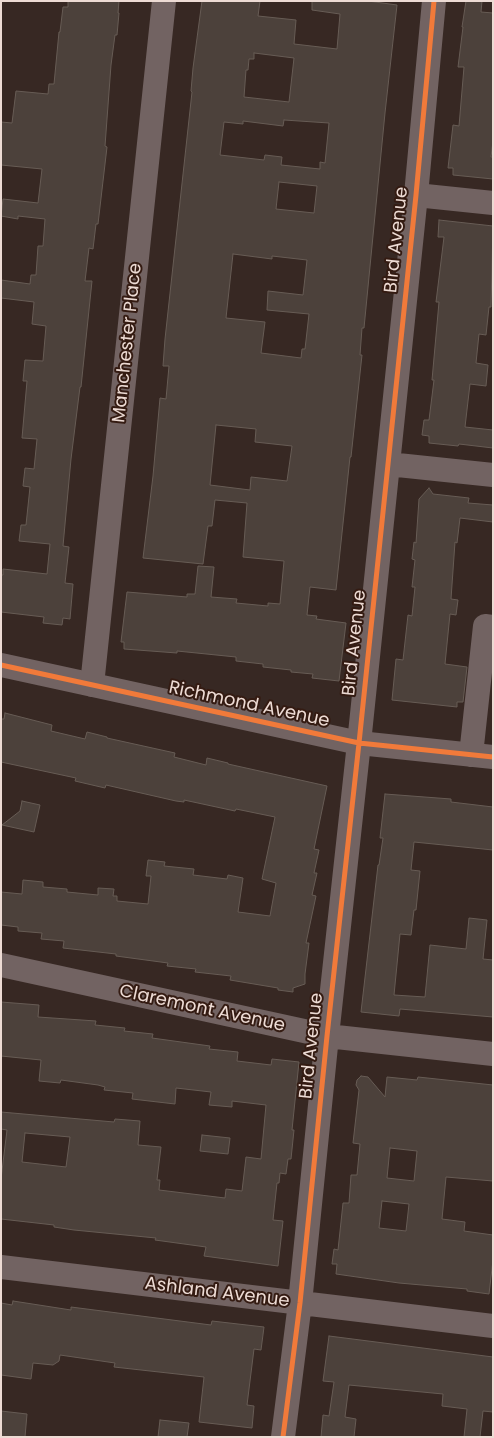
<!DOCTYPE html>
<html>
<head>
<meta charset="utf-8">
<style>
	body { margin:0 }
	#map { position:relative; width:494px; height:1438px; overflow:hidden; background:#372823; font-family:Poppins,sans-serif }
	canvas { display:block }
	.frame { position:absolute; inset:0; border:2px solid #eddbd4; pointer-events:none }
</style>
</head>
<body>
<div id="map">
<canvas width="494" height="1438"></canvas>
<div class="frame"></div>
</div>
<script>
const g = document.querySelector('canvas').getContext('2d');
g.lineJoin = 'round';
function paint(path, color) {
  g.fillStyle = color;
  g.fill(path, 'evenodd');
}
function shape(rows) {
  const path = new Path2D();
  for (const r of rows) {
    path.moveTo(r[0], r[1]);
    for (let i = 2; i < r.length; i += 2) path.lineTo(r[i], r[i + 1]);
  }
  return path;
}
function trace(path, color, width, dash) {
  g.strokeStyle = color;
  g.lineWidth = width;
  g.lineCap = dash ? 'butt' : 'round';
  g.setLineDash(dash || []);
  g.stroke(path);
}
function write(font, color, halo, rows, align = 'center') {
  g.font = font + ' Poppins,sans-serif';
  g.lineWidth = 4;
  g.setLineDash([]);
  g.textBaseline = 'middle';
  g.strokeStyle = halo;
  g.fillStyle = color;
  for (const [text, x, y, turn = 0] of rows) {
    g.save();
    g.translate(x, y);
    g.rotate((+turn || 0) * Math.PI / 180);
    g.textAlign = isNaN(turn) ? turn : align;
    if (halo) g.strokeText(text, 0, 0);
    g.fillText(text, 0, 0);
    g.restore();
  }
}
const building = shape([
	[68,1,119,1,118,13,119,13,117,35,115,35,111,65,105,146,107,147,98,224,96,224,93,249,89,248,85,281,92,281,81,387,80,387,71,459,63,546,69,547,65,583,73,584,70,619,63,618,62,625,43,623,44,617,1,612,1,575,3,575,3,569,47,574,50,544,19,541,21,525,26,525,30,487,23,486,25,468,34,469,37,439,22,438,27,381,23,381,25,360,43,361,46,326,32,324,34,302,1,298,1,280,30,284,31,275,36,275,38,246,43,246,45,219,18,216,18,219,1,216,3,199,38,203,42,169,1,165,1,122,12,123,16,91,48,94,49,84,54,84,59,32,60,32,63,7,68,7,68,1],
	[202,1,260,1,258,16,296,20,294,44,337,49,340,14,312,10,312,1,368,1,397,5,385,113,364,328,362,328,360,355,362,355,351,457,350,457,336,590,310,587,307,615,317,616,316,619,346,623,339,681,312,678,313,674,291,672,291,670,263,667,263,664,236,661,236,657,177,651,177,653,124,649,124,642,121,642,127,592,187,597,187,594,195,594,198,566,214,567,211,597,237,599,236,603,268,606,268,603,280,604,284,561,243,557,247,503,215,500,212,526,208,526,203,564,143,558,153,476,160,398,166,399,169,366,163,366,165,339,192,92,191,91,193,68,202,1],
	[254,53,294,58,289,102,244,97,246,70,248,70,249,59,254,59,254,53],
	[284,120,329,123,325,163,320,162,320,169,281,165,282,157,265,155,264,160,220,155,224,122,243,124,243,121,283,126,284,120],
	[279,182,317,186,314,213,276,209,279,182],
	[233,254,272,259,272,256,307,260,303,295,268,291,267,310,309,314,305,349,302,349,301,358,261,353,265,322,226,318,233,254],
	[216,425,256,429,255,442,292,446,287,481,251,477,250,490,210,485,216,425],
	[466,1,482,1,481,12,493,13,493,141,491,157,493,157,493,179,453,175,453,168,448,168,453,125,459,126,464,67,458,67,463,27,462,27,466,1],
	[439,220,493,226,491,307,489,307,486,335,479,334,476,363,488,365,486,386,470,384,465,427,493,430,493,448,459,444,458,446,429,443,429,436,422,435,424,420,429,420,434,380,432,380,439,302,436,302,444,237,438,237,439,220],
	[429,488,433,494,469,498,468,503,493,505,493,522,460,518,457,543,455,542,451,599,458,600,456,615,450,614,445,664,467,667,463,702,457,702,457,707,392,700,396,659,403,660,408,615,412,616,415,587,412,587,415,560,412,559,414,542,416,543,419,499,429,488],
	[5,713,52,725,51,731,85,739,87,732,107,737,107,738,175,753,174,757,206,765,207,758,228,763,228,764,327,786,314,849,319,850,314,873,317,873,312,895,316,896,306,943,309,943,305,974,305,984,293,988,293,992,278,990,278,988,230,980,231,976,195,972,196,969,167,966,168,963,116,956,116,954,63,948,64,941,41,939,42,933,18,931,18,927,1,925,1,892,22,894,23,880,43,882,43,887,67,889,67,892,98,895,98,888,114,889,113,896,117,896,117,901,148,904,151,876,146,876,148,860,165,862,164,866,194,869,193,875,227,879,228,875,243,878,238,912,270,916,276,883,262,879,275,817,236,809,235,811,184,800,184,802,176,801,106,785,105,788,75,781,76,778,1,762,1,719,4,719,5,713],
	[385,794,451,799,451,802,493,807,493,850,414,842,411,870,420,871,416,910,414,910,411,935,400,934,394,995,425,997,430,945,466,949,469,918,487,920,483,959,493,960,493,1017,400,1009,399,1016,361,1012,378,865,379,865,383,838,380,838,385,794],
	[22,801,40,805,34,832,2,825,20,811,22,801],
	[1,1002,39,1005,38,1017,96,1021,95,1025,125,1028,124,1031,153,1034,152,1038,210,1046,209,1049,238,1052,237,1061,271,1065,272,1059,299,1062,292,1130,294,1130,291,1159,288,1159,286,1174,280,1173,279,1183,277,1183,273,1220,283,1221,278,1266,204,1256,206,1247,155,1240,156,1238,74,1230,54,1227,54,1225,1,1219,1,1179,7,1130,1,1129,1,1112,114,1122,115,1119,140,1121,138,1145,161,1147,157,1180,160,1180,159,1190,225,1198,226,1189,242,1191,246,1157,261,1159,266,1105,232,1101,232,1107,209,1105,211,1092,176,1088,175,1104,132,1099,133,1093,104,1090,105,1087,98,1085,61,1080,60,1083,39,1081,41,1060,1,1056,1,1002],
	[25,1133,70,1137,66,1167,22,1162,25,1133],
	[361,1076,368,1077,385,1097,387,1077,417,1080,418,1077,493,1085,493,1181,446,1177,442,1219,465,1222,464,1231,493,1235,493,1260,489,1294,467,1291,467,1289,399,1283,336,1274,337,1264,332,1264,334,1249,338,1250,343,1203,349,1203,351,1175,357,1175,360,1144,353,1143,359,1090,356,1085,357,1080,361,1076],
	[390,1148,417,1151,414,1181,387,1178,390,1148],
	[382,1201,409,1204,406,1231,379,1228,382,1201],
	[202,1135,230,1138,228,1154,200,1151,202,1135],
	[13,1301,71,1310,71,1307,211,1325,212,1321,264,1327,261,1350,254,1349,247,1405,254,1406,252,1428,199,1422,204,1377,114,1367,115,1363,60,1355,59,1361,53,1365,33,1363,31,1379,1,1375,1,1303,12,1305,13,1301],
	[329,1336,493,1357,493,1412,483,1411,480,1437,464,1437,467,1409,442,1406,443,1394,349,1385,345,1417,356,1419,354,1437,321,1437,323,1415,329,1416,334,1382,323,1381,329,1336],
	[1,1411,27,1414,25,1437,1,1437,1,1411],
	[160,1420,189,1423,187,1437,158,1437,160,1420]
]);
const minor = shape([
	[416,195,493,203],
	[388,464,493,475],
	[1,665,359,743,493,757],
	[92,685,164,1],
	[471,755,485,626,493,627],
	[1,965,327,1036,493,1054],
	[1,1267,493,1326],
	[283,1437,300,1303,327,1036,359,743,416,195,434,1]
]);
const cycleway = shape([
	[1,665,359,743,493,757],
	[283,1437,300,1303,327,1036,359,743,416,195,434,1]
]);
const streetNames = [
	["Bird Avenue",397,240,-84],
	["Manchester Place",128,343,-84],
	["Bird Avenue",355,643,-84],
	["Richmond Avenue",249,705,12],
	["Claremont Avenue",202,1009,12],
	["Bird Avenue",312,1046,-84],
	["Ashland Avenue",217,1293,7]
];
paint(building, '#4c413b');
trace(building, '#675c55', 1);
trace(minor, '#726362', 24);
trace(cycleway, '#f17a3a', 5);
write('18px', '#eddbd4', '#341b12', streetNames);
</script>
</body>
</html>
